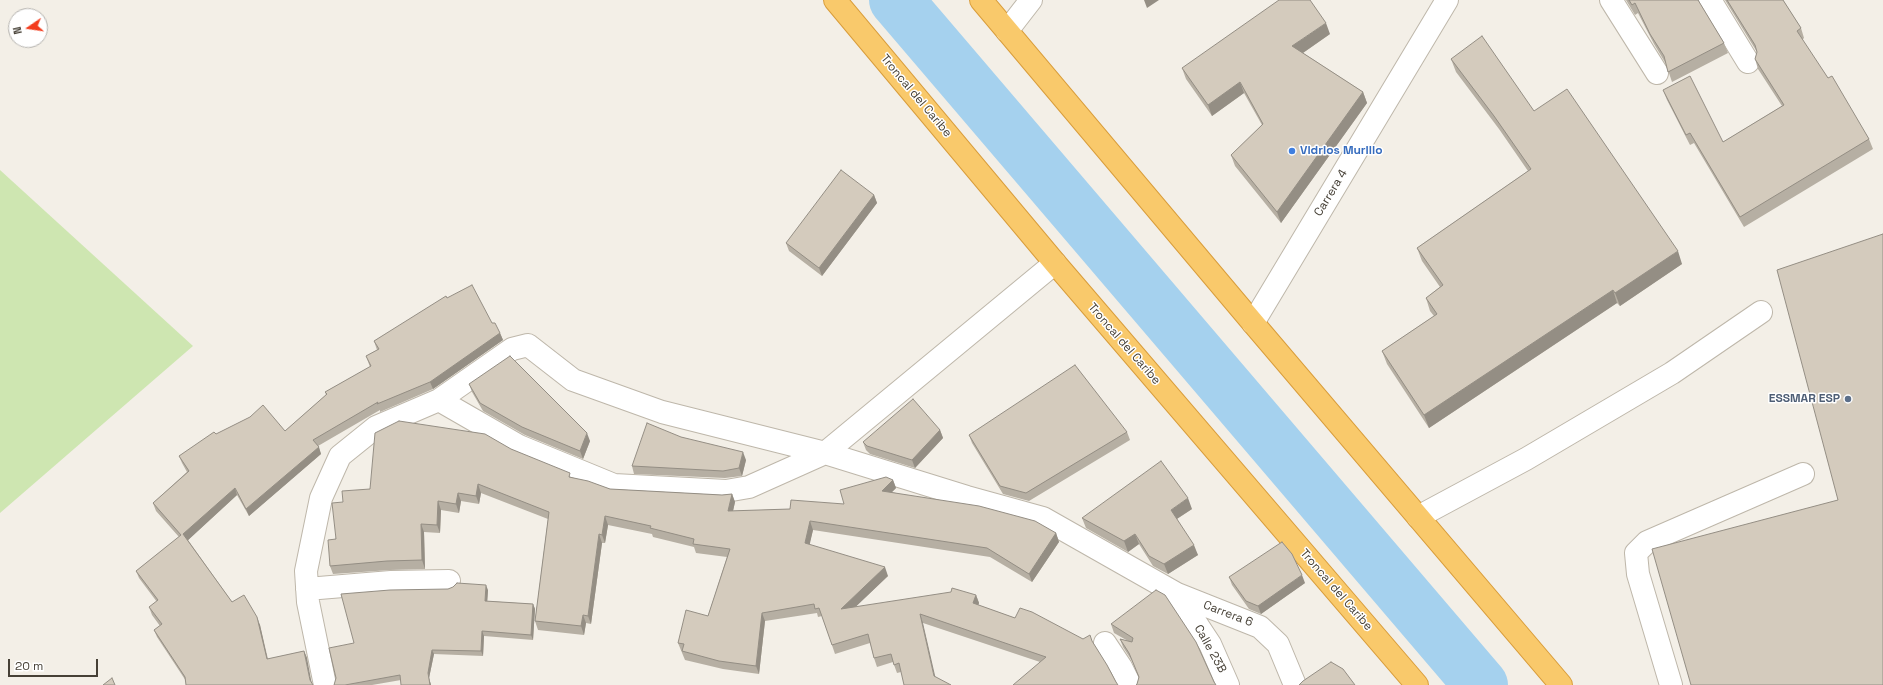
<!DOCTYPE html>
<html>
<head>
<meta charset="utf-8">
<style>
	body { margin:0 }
	#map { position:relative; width:1883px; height:685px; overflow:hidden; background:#f3efe7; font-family:"Space Grotesk",sans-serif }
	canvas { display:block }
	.north { position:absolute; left:8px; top:8px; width:40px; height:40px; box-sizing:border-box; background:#fff; border:1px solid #b5b3af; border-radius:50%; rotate:257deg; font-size:11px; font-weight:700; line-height:16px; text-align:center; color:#464036 }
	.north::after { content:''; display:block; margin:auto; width:14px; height:18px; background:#f33c1d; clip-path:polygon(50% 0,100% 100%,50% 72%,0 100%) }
	.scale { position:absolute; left:8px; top:659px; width:90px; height:18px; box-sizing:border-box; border:2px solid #464036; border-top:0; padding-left:5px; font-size:12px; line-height:14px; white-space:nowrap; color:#464036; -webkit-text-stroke:3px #fff; paint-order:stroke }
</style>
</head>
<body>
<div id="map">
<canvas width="1883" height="685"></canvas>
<div class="north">N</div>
<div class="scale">20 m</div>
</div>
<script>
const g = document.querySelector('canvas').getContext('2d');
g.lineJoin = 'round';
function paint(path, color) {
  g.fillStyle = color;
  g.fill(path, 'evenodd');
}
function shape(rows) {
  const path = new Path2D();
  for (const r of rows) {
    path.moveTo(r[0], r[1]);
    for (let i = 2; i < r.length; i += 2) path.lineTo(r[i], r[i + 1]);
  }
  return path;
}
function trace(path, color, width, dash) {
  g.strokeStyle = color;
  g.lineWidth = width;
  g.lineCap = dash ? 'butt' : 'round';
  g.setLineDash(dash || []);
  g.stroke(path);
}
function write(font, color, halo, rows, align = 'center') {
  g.font = font + ' "Space Grotesk",sans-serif';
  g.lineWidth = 3;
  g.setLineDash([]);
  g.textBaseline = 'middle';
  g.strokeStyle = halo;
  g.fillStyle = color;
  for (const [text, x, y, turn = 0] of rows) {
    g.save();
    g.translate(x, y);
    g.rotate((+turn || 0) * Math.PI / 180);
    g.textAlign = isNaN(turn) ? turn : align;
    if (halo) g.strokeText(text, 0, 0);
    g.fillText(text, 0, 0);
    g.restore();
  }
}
const green = shape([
	[0,170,193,346,0,513]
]);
const river = shape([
	[896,0,1481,685]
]);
const minor = shape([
	[1611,0,1657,73],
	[1710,0,1748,62],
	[1007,31,1031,0],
	[1253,323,1447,0],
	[439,400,519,446,614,485,726,491,749,487,825,453,1055,263],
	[1418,517,1526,459,1672,373,1761,312],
	[307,589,391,582,449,581],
	[1177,594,1210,644,1228,685],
	[1105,643,1121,667,1130,685],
	[325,685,308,602,306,571,321,498,340,456,376,427,439,400,512,349,528,345,573,380,662,412,825,453,967,497,1043,518,1177,594,1260,627,1278,644,1295,685],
	[1671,685,1638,574,1636,553,1647,542,1803,474]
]);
const highway = shape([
	[835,0,1055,263,1417,685],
	[981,0,1253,323,1561,685]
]);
const wall = shape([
	[1626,0,1698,0,1724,43,1728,53,1672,82,1666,64,1654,44,1638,13,1635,15],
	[1725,0,1783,0,1801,28,1804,38,1802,40,1828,78,1869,139,1873,149,1744,227,1694,143,1690,145,1667,100,1663,90,1723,142,1782,106,1758,69,1755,59,1757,52],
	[1330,34,1303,53,1363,92,1367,103,1281,223,1235,166,1231,155,1262,125,1244,93,1212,116,1186,79,1182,68],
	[1451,59,1534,111,1682,264,1620,306,1617,303,1429,428,1387,364,1382,351,1434,316,1430,311,1426,298,1440,287,1422,261,1417,248,1528,171,1499,129,1456,72],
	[874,195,877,203,822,276,789,251,786,243],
	[447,298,492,323,500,333,503,340,433,389,380,412,380,410,318,446,321,454,249,516,237,495,188,540,232,602,260,625,268,659,304,651,307,658,186,681,157,637,154,630,160,626,152,615,149,607,157,602,139,578,136,571,179,537,156,511,153,503,187,472,182,463,179,456,216,434,285,431,326,395,325,392,370,367,366,356,377,350,374,341],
	[469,384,590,441,583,459,525,435,483,411,472,392],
	[940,430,943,438,915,468,870,454,866,450,863,442],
	[1127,432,1130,440,1029,501,1003,494,972,443,969,435],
	[681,437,746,460,742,476,725,478,634,474,632,466],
	[511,449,571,477,610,489,722,495,732,494,735,502,733,511,790,509,844,504,893,480,896,488,892,492,1056,533,1059,542,1032,582,990,557,813,530,809,545,888,576,855,607,976,595,979,603,978,605,1015,618,1083,639,1093,643,1040,662,923,623,901,672,897,673,893,662,877,667,874,658,870,643,835,654,822,616,818,617,817,613,765,621,759,674,723,669,685,660,678,643,708,616,727,557,696,553,694,547,653,537,652,534,608,525,605,543,602,543,591,624,586,623,584,635,538,630,535,621,548,519,481,493,479,504,461,501,459,513,441,510,440,533,424,532,425,569,390,570,333,574,330,566,343,502,370,489],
	[1192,509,1177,519,1198,555,1168,574,1153,566,1139,544,1128,552,1086,528,1082,518],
	[1229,577,1305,583,1261,614,1249,609,1232,585],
	[488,590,487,601,533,604,535,609,533,640,484,636,483,656,434,654,429,678,431,685,401,685,401,680,372,685,334,685,354,643],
	[1111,624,1214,682,1137,684,1139,678,1132,661,1123,647,1120,639,1128,641,1114,633]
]);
const shadedWall = shape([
	[1144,0,1159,0,1147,8],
	[1326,23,1330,34,1297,57,1292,46],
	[1240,82,1244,93,1212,116,1208,105],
	[1363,92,1367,103,1281,223,1277,212],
	[874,195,877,203,822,276,819,268],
	[1678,251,1682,264,1620,306,1615,293],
	[1613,290,1617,303,1429,428,1424,415],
	[500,333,503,340,433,389,430,382],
	[940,430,943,438,915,468,912,460],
	[587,433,590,441,583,459,580,451],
	[319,447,321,454,249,516,246,509],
	[743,452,746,460,742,476,739,468],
	[893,480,896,488,885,499,882,491],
	[478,484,481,493,479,504,476,496],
	[235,488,237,495,186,542,183,534],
	[458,493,461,501,459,513,456,504],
	[732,494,735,502,731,520,728,511],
	[1188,498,1192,509,1175,520,1171,510],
	[438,501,441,510,440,533,437,525],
	[605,516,608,525,605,543,602,535],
	[810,521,813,530,808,552,805,543],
	[421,524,424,532,425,569,422,560],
	[1056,533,1059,542,1032,582,1029,574],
	[599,534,602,543,591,624,588,616],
	[1135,534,1139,544,1128,552,1124,541],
	[1194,545,1198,555,1168,574,1164,564],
	[885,567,888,576,844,618,841,609],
	[1302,575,1305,583,1261,614,1258,606],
	[486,585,488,590,487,606,485,601],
	[976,595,979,603,976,612,973,603],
	[533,604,535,609,533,640,531,635],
	[762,613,765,621,759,674,756,666],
	[920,614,923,623,937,684,934,676],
	[583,615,586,623,584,635,581,626],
	[257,617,260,625,269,666,267,659],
	[482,631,484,636,483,656,481,651],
	[432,650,434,654,429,678,431,685,430,685,428,673],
	[304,651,307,658,312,685,310,680]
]);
const building = shape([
	[1279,0,1310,0,1326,23,1292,46,1363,92,1277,212,1231,155,1263,124,1240,82,1208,105,1182,68,1279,0],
	[1629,0,1698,0,1724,43,1668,72,1664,56,1650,34,1635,3,1632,5,1629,0],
	[1727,0,1783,0,1801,28,1797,31,1828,78,1832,76,1869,139,1740,217,1690,133,1686,135,1663,90,1690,76,1723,142,1784,105,1755,59,1757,52,1755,45,1727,0],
	[1482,36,1534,111,1567,89,1678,251,1615,293,1613,290,1424,415,1382,351,1437,314,1426,298,1443,285,1417,248,1531,169,1494,116,1451,59,1482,36],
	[841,170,874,195,819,268,786,243,841,170],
	[1883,234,1883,685,1691,685,1652,549,1838,500,1777,270,1883,234],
	[472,285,492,323,495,323,500,333,430,382,377,404,378,402,313,440,319,447,246,509,235,488,183,534,232,602,244,595,257,617,267,659,304,651,310,680,313,685,186,685,185,677,154,630,162,624,149,607,158,600,136,571,181,535,153,503,189,471,179,456,214,432,216,434,250,417,263,405,285,431,327,394,325,392,371,366,366,356,379,349,374,341,446,296,447,298,472,285],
	[510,356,587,433,580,451,522,427,480,403,469,384,510,356],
	[1075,365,1127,432,1026,493,1000,486,969,435,1075,365],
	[913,399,940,430,912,460,867,446,863,442,913,399],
	[399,421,485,434,511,449,570,473,569,477,588,481,610,489,722,495,732,494,728,511,790,509,791,500,844,504,840,490,886,477,893,480,882,491,979,506,1035,521,1056,533,1029,574,987,548,810,521,805,543,885,567,841,609,951,592,952,588,976,595,973,603,1015,618,1020,608,1032,612,1083,639,1090,635,1092,641,1107,665,1116,682,1118,685,1013,685,1046,657,920,614,934,676,951,685,904,685,899,663,894,665,891,654,874,658,868,634,832,645,819,608,815,609,814,604,762,613,756,666,719,661,682,651,684,644,678,643,686,610,708,616,730,549,693,544,694,539,650,528,651,526,605,516,602,535,599,534,588,616,583,615,581,626,535,621,549,512,478,484,476,496,458,493,456,504,438,501,437,525,421,524,422,560,387,561,330,566,328,540,336,539,332,503,343,502,342,491,370,489,375,433,399,421],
	[647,423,681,437,743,452,739,468,723,471,632,466,647,423],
	[1161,461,1188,498,1171,510,1194,545,1164,564,1149,556,1135,534,1124,541,1082,518,1161,461],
	[1282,542,1292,554,1302,575,1258,606,1246,601,1229,577,1282,542],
	[457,583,486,585,485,601,533,604,531,635,482,631,481,651,432,650,428,673,430,685,401,685,400,675,345,685,334,685,336,678,329,648,354,643,341,594,390,590,448,589,453,587,457,583],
	[1156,590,1165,595,1196,642,1214,682,1216,685,1136,685,1137,684,1139,677,1129,653,1120,639,1132,642,1133,638,1111,624,1156,590],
	[1331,662,1343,669,1355,685,1299,685,1303,681,1331,662],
	[112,678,115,685,103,685,112,678]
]);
const markers = [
	[1292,151,4,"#3f7fe0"],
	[1848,399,4,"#5c6f8a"]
];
const streetNames = [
	["Troncal del Caribe",916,96,50],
	["Carrera 4",1331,193,-59],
	["Troncal del Caribe",1124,344,49],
	["Troncal del Caribe",1336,590,49],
	["Carrera 6",1228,614,21],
	["Calle 23B",1210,649,61]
];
const shopNames = [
	["Vidrios Murillo",1300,151]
];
const serviceNames = [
	["ESSMAR ESP",1840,399]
];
paint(green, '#cee6b1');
trace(river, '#a5d1ee', 54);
trace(minor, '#beb7aa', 24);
trace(highway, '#d99d3b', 24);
trace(minor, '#fff', 22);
trace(highway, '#f9c96b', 22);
paint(wall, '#b6afa3');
paint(shadedWall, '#948e84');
paint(building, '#d4cbbd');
trace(building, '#948e84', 1);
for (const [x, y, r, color] of markers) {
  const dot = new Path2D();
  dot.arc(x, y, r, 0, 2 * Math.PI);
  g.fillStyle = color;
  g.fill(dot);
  trace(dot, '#fff', 1.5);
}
write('12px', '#464036', '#fff', streetNames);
write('bold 12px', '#366cbe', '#fff', shopNames, 'left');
write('bold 12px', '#4e5e75', '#fff', serviceNames, 'right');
</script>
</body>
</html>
